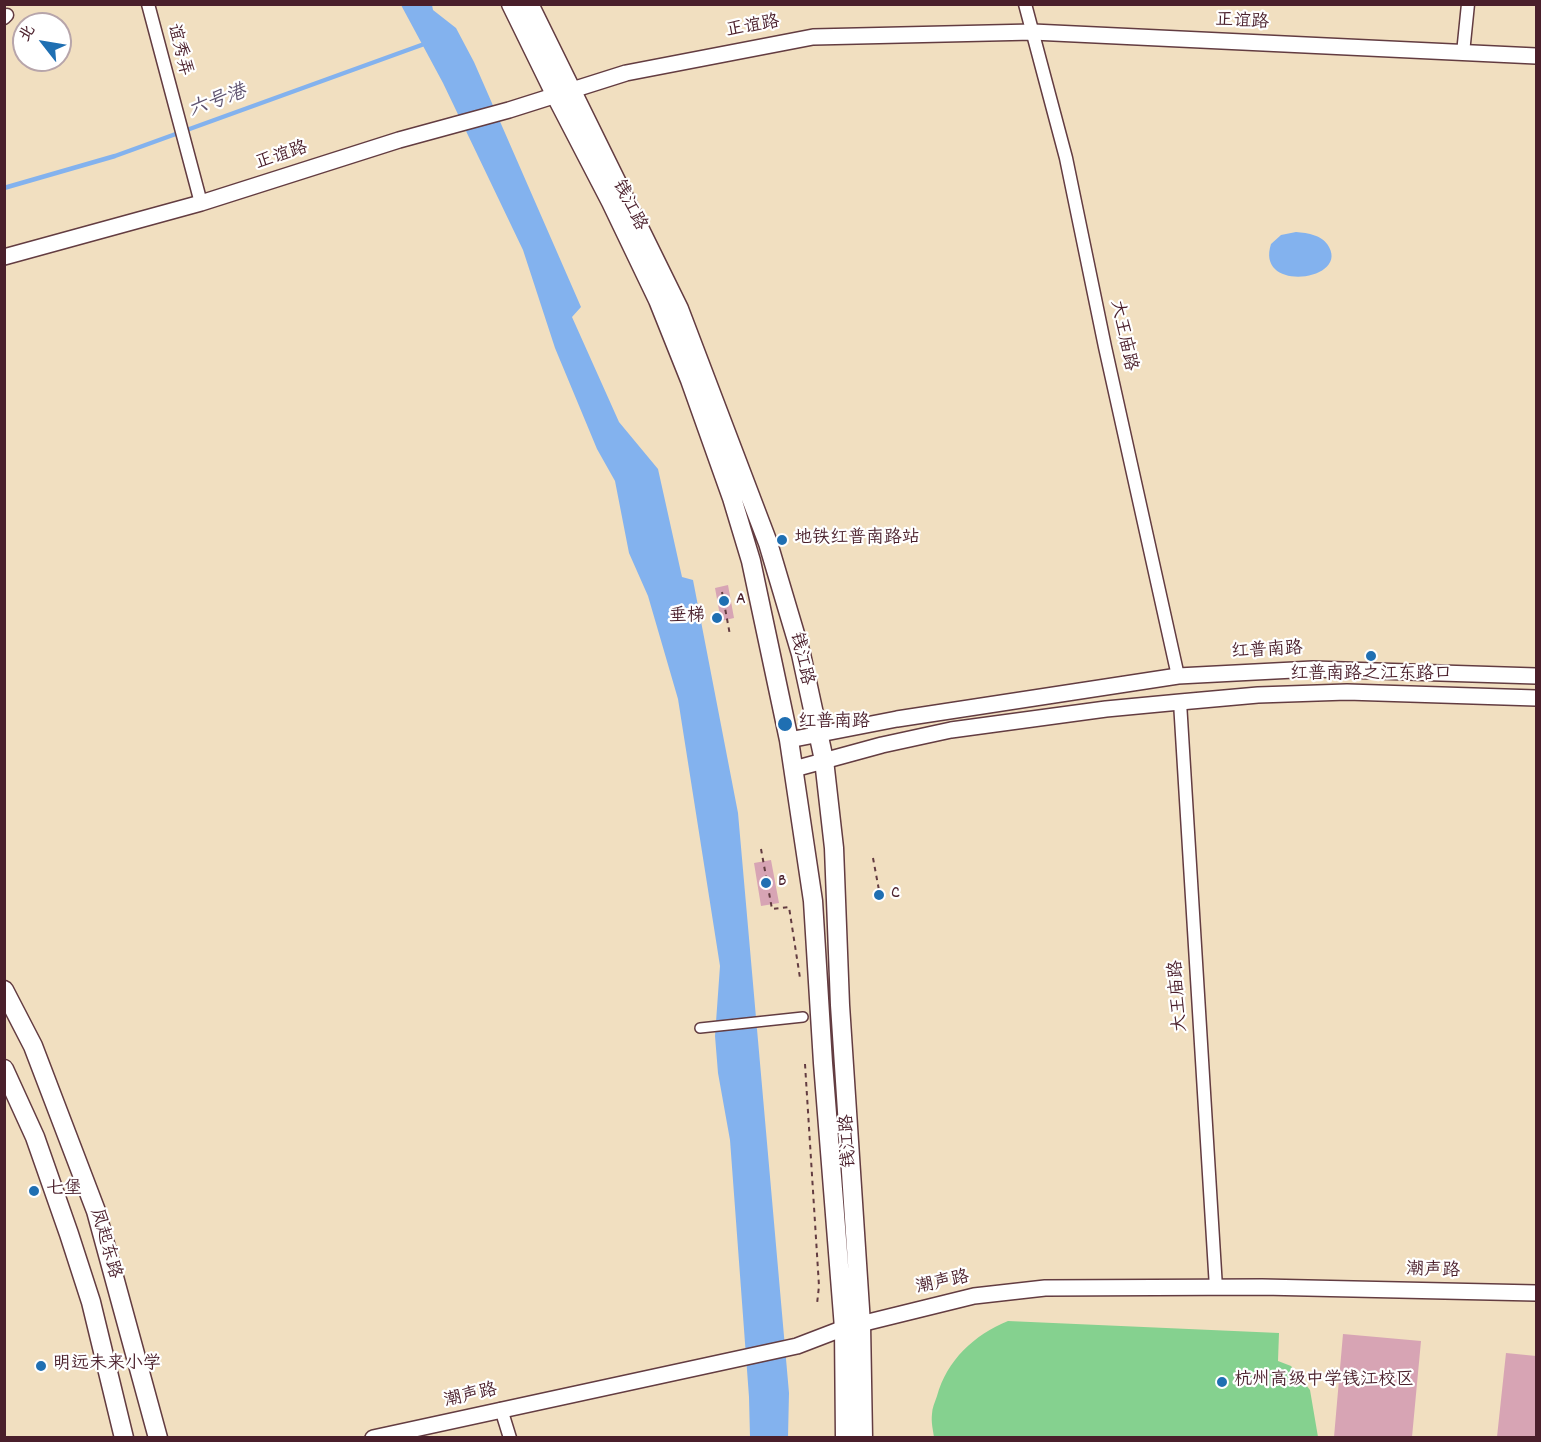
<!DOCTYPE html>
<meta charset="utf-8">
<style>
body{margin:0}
#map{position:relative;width:1541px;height:1442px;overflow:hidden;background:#f1dfc0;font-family:Dekko,"LXGW WenKai TC",sans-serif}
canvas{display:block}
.frame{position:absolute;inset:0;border:6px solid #4a1f2b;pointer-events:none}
.north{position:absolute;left:12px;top:12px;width:60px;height:60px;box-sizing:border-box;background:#fff;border:2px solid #b7a5aa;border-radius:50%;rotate:301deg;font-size:16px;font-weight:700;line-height:24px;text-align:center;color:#4a1f2b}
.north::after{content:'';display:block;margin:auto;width:21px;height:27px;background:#1f6fb2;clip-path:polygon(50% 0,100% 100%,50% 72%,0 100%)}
</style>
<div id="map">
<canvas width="1541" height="1442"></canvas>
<div class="frame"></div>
<div class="north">北</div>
</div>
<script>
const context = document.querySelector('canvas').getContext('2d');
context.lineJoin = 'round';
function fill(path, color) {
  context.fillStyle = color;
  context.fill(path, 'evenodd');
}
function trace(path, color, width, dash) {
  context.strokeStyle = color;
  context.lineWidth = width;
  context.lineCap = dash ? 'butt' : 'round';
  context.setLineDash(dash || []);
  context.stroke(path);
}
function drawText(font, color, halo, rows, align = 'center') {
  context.font = font + ' Dekko,"LXGW WenKai TC",sans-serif';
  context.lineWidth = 4.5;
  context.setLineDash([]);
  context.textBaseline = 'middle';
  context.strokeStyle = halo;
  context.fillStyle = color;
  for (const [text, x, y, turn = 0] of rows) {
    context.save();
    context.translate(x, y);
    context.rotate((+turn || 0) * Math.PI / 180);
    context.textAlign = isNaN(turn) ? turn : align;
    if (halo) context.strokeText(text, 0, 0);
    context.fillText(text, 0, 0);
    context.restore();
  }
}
fill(new Path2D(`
 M1008,1321L1279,1333L1278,1361L1291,1366L1310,1390L1318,1437H934C933,1430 931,1422 932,1414C932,1408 935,1402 937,1396C947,1360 974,1335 1008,1321Z`), '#85d18f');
fill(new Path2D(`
 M401,5H432L433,10L456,28L474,62L581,307L572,317L619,422L658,469L682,577L693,580L738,813L789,1393L788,1437H750L749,1397L730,1140L718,1073L715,1036L720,966L678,699L648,596L629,553L615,481L597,449L555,348L523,250L443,83Z
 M1296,232C1308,233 1323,235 1329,247C1348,281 1255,293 1271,244L1281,235Z`), '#83b2ee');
trace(new Path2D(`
 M4,188L115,156L427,43`), '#83b2ee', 4.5);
fill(new Path2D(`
 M728,585L734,618L721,621L715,588Z
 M771,860L779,903L761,906L754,863Z
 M1343,1334L1421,1341L1412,1437H1334Z
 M1506,1353L1536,1356V1437H1497Z`), '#d7a4b4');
const pedestrian = new Path2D(`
 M700,1028L803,1017`);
const minor = new Path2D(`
 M148,4L201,203
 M1025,4L1066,158L1105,347L1178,676
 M4,18L7,15
 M1463,53L1468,4
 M1180,702L1216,1288
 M501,1409L510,1438`);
const tertiary = new Path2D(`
 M4,257L201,203L399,140L509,110L626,73L813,37L1033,32L1536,56
 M789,740L897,719L1178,676L1313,669L1536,676
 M794,769L882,745L951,730L1106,709L1180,702L1258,695L1347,692L1536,698
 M373,1438L797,1346L844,1328L974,1296L1045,1288L1262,1287L1536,1293`);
const secondary = new Path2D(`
 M511,4L556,96L611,202L658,300L690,380L732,498L751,561L789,740L813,901L823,1063L844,1328L845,1438
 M529,4L679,309L768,543L801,654L824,760L834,848L840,1005L861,1324L863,1438
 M4,990L33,1046L96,1211L158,1438
 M4,1069L35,1137L69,1234L91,1302L124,1438`);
trace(pedestrian, '#633c41', 12);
trace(minor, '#633c41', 15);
trace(tertiary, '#633c41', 18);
trace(secondary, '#633c41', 21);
trace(new Path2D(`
 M722,592L730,635
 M761,849L772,909L789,907L800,978
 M873,858L881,901
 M805,1064L819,1286L817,1304`), '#633c41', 2, [4.5, 4.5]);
trace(pedestrian, '#fff', 9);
trace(minor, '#fff', 12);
trace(tertiary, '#fff', 15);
trace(secondary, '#fff', 18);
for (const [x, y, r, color] of [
 [782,540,6,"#1f6fb2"],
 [724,601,6,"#1f6fb2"],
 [717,618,6,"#1f6fb2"],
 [1371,656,6,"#1f6fb2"],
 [785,724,8,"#1f6fb2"],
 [766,883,6,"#1f6fb2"],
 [879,895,6,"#1f6fb2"],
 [34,1191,6,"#1f6fb2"],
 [41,1366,6,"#1f6fb2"],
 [1222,1382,6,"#1f6fb2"]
]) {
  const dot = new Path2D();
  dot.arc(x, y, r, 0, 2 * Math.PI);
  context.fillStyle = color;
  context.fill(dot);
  trace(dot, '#fff', 2);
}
drawText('18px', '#4a1f2b', '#fff', [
 ["正谊路",1242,23,3],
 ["正谊路",753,28,-10],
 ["谊秀弄",178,50,76],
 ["正谊路",282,157,-18],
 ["钱江路",628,206,63],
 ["大王庙路",1122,336,78],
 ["红普南路",1267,652,-3],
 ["钱江路",800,659,77],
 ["大王庙路",1180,996,-94],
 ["钱江路",850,1141,-93],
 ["凤起东路",104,1244,74],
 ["潮声路",1433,1272,2],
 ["潮声路",943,1284,-12],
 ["潮声路",471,1397,-13]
]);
drawText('18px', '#4a1f2b', '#fff', [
 ["地铁红普南路站",794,540],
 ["A",736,601],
 ["垂梯",705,618,"right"],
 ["红普南路之江东路口",1371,676,"center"],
 ["红普南路",798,724],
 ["B",778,883],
 ["C",891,895],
 ["七堡",46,1191],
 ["明远未来小学",53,1366],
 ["杭州高级中学钱江校区",1234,1382]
], 'left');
drawText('italic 20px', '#5e526f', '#fff', [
 ["六号港",218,103,-20]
]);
</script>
